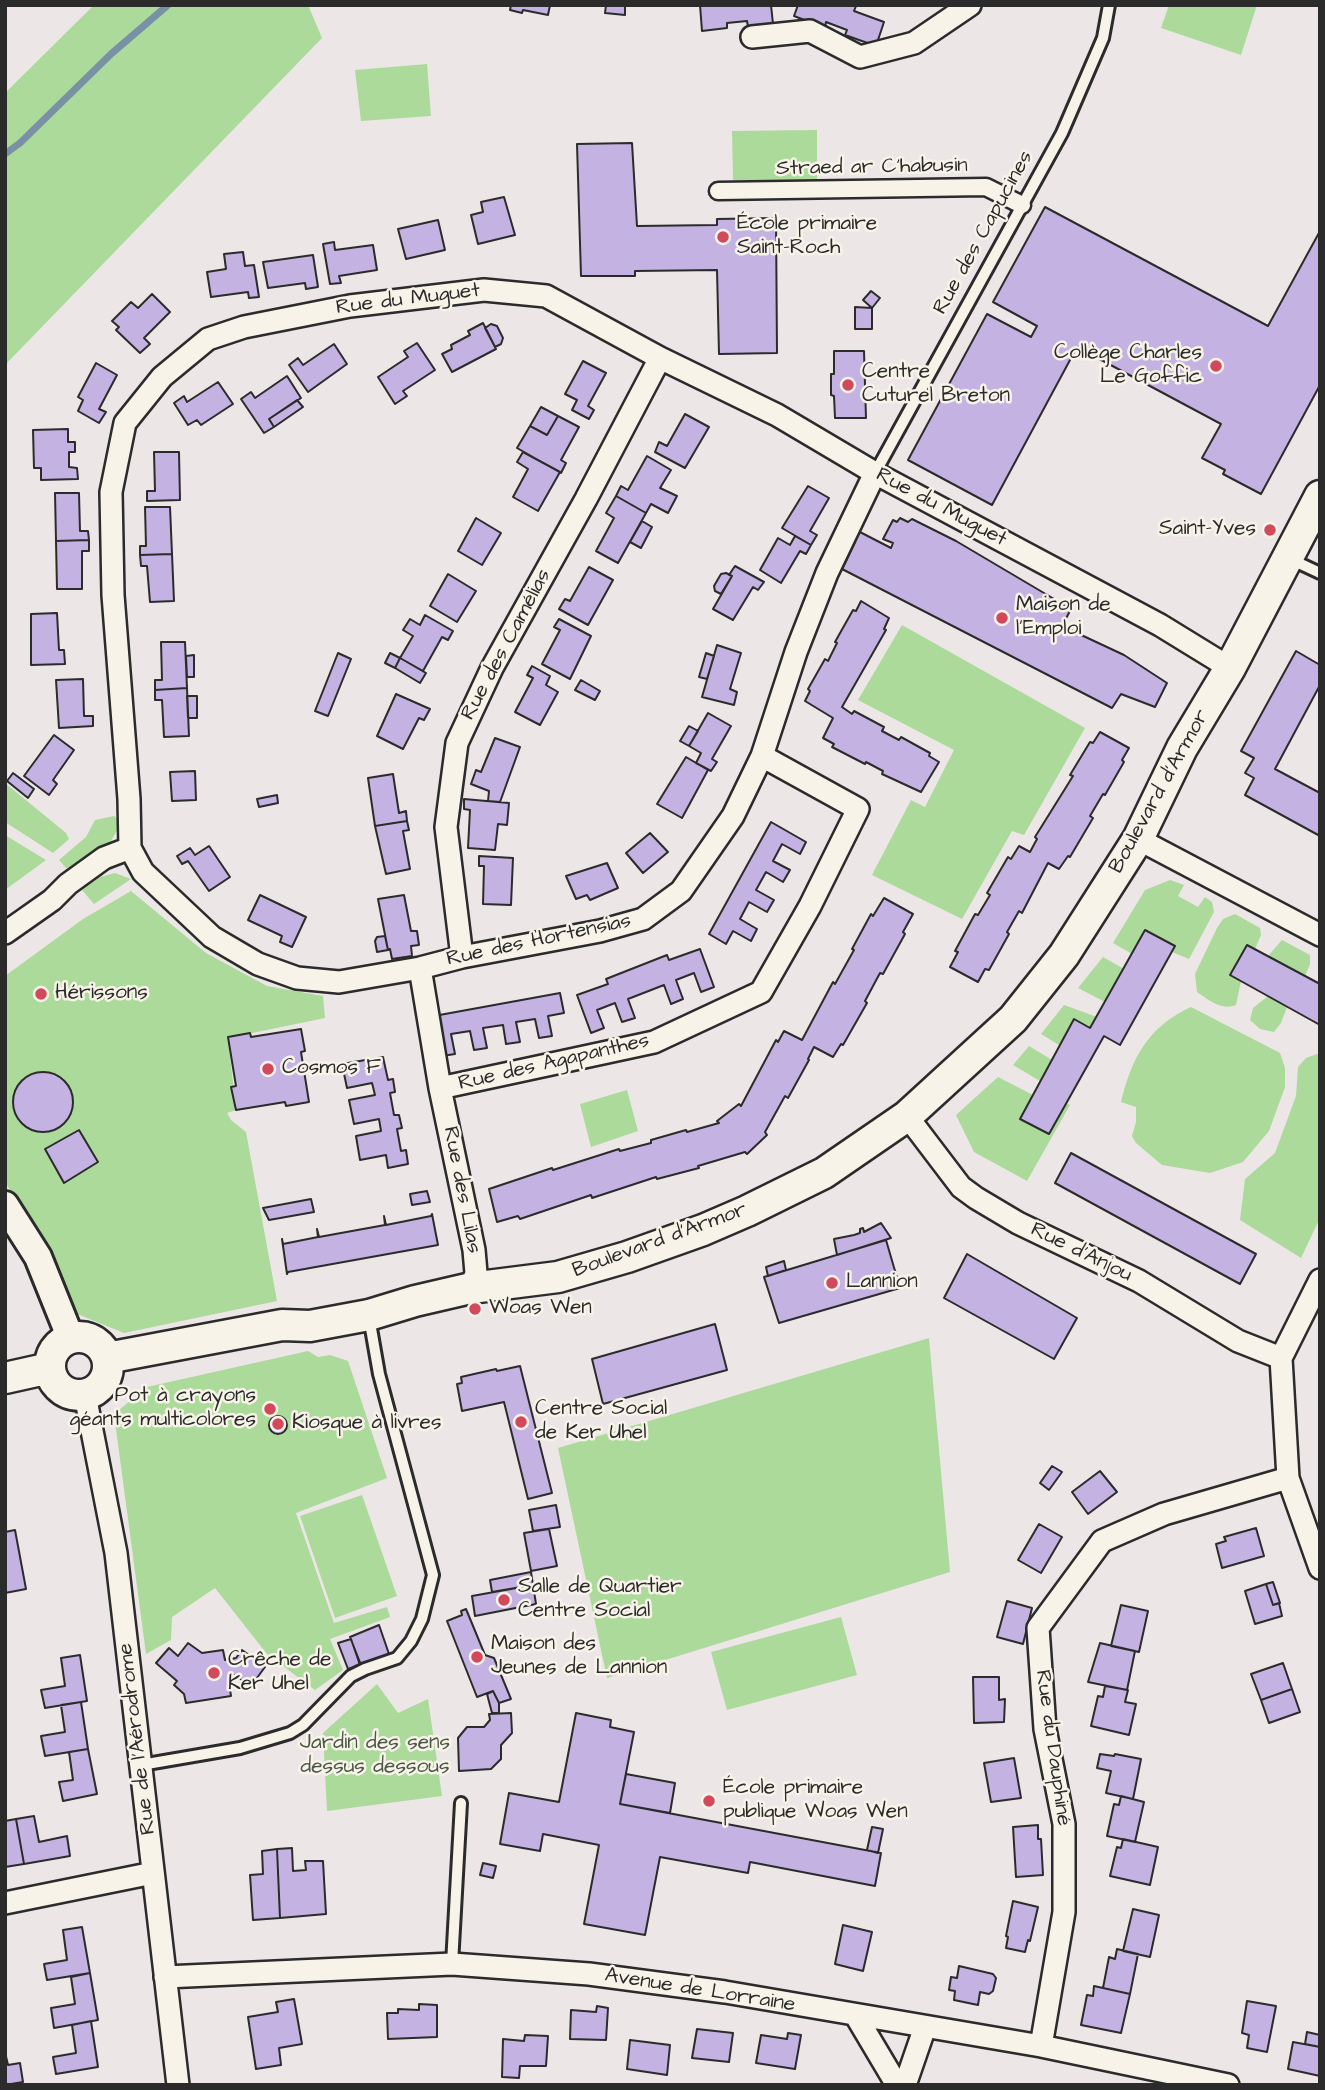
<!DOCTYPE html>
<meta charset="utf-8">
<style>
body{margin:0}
#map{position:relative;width:1325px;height:2090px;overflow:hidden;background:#ede6e7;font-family:"Architects Daughter",sans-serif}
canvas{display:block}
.frame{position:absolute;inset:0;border:7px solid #2b2b2b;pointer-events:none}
</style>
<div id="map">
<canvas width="1325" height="2090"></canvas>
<div class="frame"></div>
</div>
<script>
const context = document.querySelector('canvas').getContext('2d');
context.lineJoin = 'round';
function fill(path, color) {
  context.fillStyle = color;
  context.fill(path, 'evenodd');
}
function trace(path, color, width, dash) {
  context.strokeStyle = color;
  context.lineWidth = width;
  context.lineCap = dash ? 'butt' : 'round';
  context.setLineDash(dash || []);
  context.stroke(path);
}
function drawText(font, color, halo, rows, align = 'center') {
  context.font = font + ' "Architects Daughter",sans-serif';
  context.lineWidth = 5;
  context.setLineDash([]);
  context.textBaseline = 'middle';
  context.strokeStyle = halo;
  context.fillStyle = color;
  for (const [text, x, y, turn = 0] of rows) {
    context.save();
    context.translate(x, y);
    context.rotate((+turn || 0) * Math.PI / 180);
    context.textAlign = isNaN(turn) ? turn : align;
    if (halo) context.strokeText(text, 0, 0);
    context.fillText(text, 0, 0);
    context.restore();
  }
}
fill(new Path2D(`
 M94,5H308L322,38L5,365V93Z
 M1169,5H1257L1241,55L1161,28Z
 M427,64L431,116L361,121L355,70Z
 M817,130V180H733L732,131Z
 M902,625L1085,728L1024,835L1012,831L962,919L872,875L911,800L925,807L954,750L858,700Z
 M5,783L66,833L69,839L53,853L5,822Z
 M114,816L118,819L120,825L111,841L72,867L66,868L59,860L86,837L95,820Z
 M5,835L46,860L5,890Z
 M115,873L131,879L94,904L82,890L100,877Z
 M1170,880L1184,885L1178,896L1198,907L1205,897L1212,902L1214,912L1189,959L1172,952L1175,946L1145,930L1132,954L1113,943L1145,890Z
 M131,891L206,953L267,986L323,996L325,1018L228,1038L236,1110L227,1113L231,1120L246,1132L277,1301L124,1333L75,1313L5,1181V976L83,919Z
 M1235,914L1260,928L1261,935L1255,949L1247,945L1231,975L1241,981L1236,1005C1221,1011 1209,1000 1197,992L1195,974L1217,928L1223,919Z
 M1282,940L1310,955V964L1305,976L1268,956Z
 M1103,957L1124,969L1105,1002L1078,988Z
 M1268,996L1287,1007L1281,1023L1274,1032L1260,1029L1250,1020L1253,1008Z
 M1064,1005L1097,1017L1090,1028L1074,1019L1059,1045L1041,1034Z
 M1191,1007L1280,1053L1285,1068V1087L1269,1131L1243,1162L1210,1173L1162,1165L1136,1143L1132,1136L1136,1122V1107L1121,1102C1132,1057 1148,1027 1191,1007Z
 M1029,1046L1052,1060L1040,1081L1013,1065Z
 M1320,1053V1218L1301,1258L1240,1220L1245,1179L1275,1153L1296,1096L1298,1067L1306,1058Z
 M998,1077L1033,1095L1049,1134L1066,1103L1070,1105L1027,1181L974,1152L956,1115Z
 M627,1090L638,1131L591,1147L580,1104Z
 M929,1338L950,1572L607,1678L558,1448Z
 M308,1351L318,1357L330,1355L348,1361L387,1478L296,1513L334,1623L387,1607L390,1617L330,1639L343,1670L315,1690L267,1654L215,1588L172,1617L171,1640L146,1654L114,1414L147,1387Z
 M362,1495L397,1596L335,1618L300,1516Z
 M841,1617L857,1675L727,1710L711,1652Z
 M377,1684L398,1713L428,1699L442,1796L327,1811L323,1733Z`), '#abda9a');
trace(new Path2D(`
 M5,154L20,143L111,54L168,5`), '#7991a5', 7);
const building = new Path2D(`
 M511,5H550L548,15L523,10L522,13L510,10Z
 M606,5H625V15L605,13Z
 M700,5H771L773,24L748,27L747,21L727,23V28L702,31Z
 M798,5L856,6L854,11L884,22L876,46L845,35L847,30L826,22L825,28L794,16Z
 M632,143L637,226L717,225V219L776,218L777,353L719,354L717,270L635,271V276H581L577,144Z
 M504,197L515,235L478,244L471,215L483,212L481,202Z
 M1045,207L1268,326L1320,231V385L1261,494L1223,474L1225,470L1202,458L1221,424L1077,347L992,505L908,460L987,314L1031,337L1037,326L993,302Z
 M438,220L445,250L406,259L398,229Z
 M334,242L335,250L373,245L377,270L339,276L341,283L330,284L323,244Z
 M243,252L245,266L254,265L259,297L249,298L248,292L211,297L207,272L226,269L224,254Z
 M313,255L318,287L306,289L305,283L268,288L263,262Z
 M871,291L880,298L872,308L863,300Z
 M152,294L170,312L144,338L150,344L140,353L116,330L119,327L112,321L131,302L138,308Z
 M855,307L872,308V329H855Z
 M483,323L496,349L452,372L442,354L452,349L451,345L470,335L468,331Z
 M491,324L497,326L503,338L501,344L495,347L485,328Z
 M417,343L435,370L403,391L407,396L395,404L378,377L408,357L404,351Z
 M334,344L347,364L308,392L289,365L298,358L303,365Z
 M834,351H864L866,418H835L834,396L831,395V374H834Z
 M583,361L606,373L588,406L594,410L589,419L572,410L577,400L565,394Z
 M96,363L117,375L99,409L106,412L99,423L78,411L83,400L78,397Z
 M287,376L301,398L269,419L274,427L264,433L241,399L251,392L255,398Z
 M218,382L233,404L201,425L197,420L188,425L174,403L184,396L187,402Z
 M297,400L303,407L274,427L269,419Z
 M541,407L558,416L547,435L530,426Z
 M685,414L709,427L685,468L655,452L659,442L667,446Z
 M558,416L579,427L561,460L566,463L561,473L517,448L530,426L547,435Z
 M68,429V442H75V452H69V467L77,468L78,479L41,480V468H34L33,430Z
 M154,452H179L180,500L147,501V491H155Z
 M523,452L560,472L538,511L513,497L528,469L517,462Z
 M647,456L671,470L660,488L677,496L668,513L651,504L646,513L616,496L621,486L628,490Z
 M808,486L829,498L810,531L817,535L811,545L782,528Z
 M55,493H79L80,531H88L89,540L56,541Z
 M616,496L646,513L618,563L596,551L614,518L606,513Z
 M145,507H170L172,554L140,555V546H146Z
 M476,518L501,533L482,565L458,551Z
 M900,518L908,522L912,519L956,541L1071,609L1062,626L1124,655L1167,683L1155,707L1121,694L1112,708L842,569L855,542L851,541L856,530L891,548L893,543L883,539L893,520L897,522Z
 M642,521L652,527L641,548L630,542Z
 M795,536L811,545L806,554L800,551L781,583L760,570L778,538L790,545Z
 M89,540V551H82V589H57L56,541Z
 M172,554L174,601L150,602L147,566H141L140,555Z
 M735,566L764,582L758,590L753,587L733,620L713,609L732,576L729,575Z
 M589,567L613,580L588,625L559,609L565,599L570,601Z
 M726,573L732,576L721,594L715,591L714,586L721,574Z
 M448,574L476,591L457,622L430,606Z
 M861,601L889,618L884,629L886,630L842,707L852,714L854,711L884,727L882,731L899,740L901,737L930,753L929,756L939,762L921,792L882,774L883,771L866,762L865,764L832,747L834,744L823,738L833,718L805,701L810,691L808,689L825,659L828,661L837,643L835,642L853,610L856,611Z
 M57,613L59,650H64L65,664L31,665V614Z
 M425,615L453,631L448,640L442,637L423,671L400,658L413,636L403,630L410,619L420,625Z
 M559,619L591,636L570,679L542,664L560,630L554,627Z
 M161,642H185L187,688L155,690V680H162Z
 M717,645L741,653L730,689L737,692L734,705L702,697Z
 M1296,651L1320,665V685L1275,769L1320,793V836L1245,795L1254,778L1245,773L1254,758L1241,751Z
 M338,653L351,659L328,716L315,711Z
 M390,653L400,658L395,668L385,663Z
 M706,653L714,656L707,679L699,677Z
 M194,655V677H187L186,656Z
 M400,658L426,673L420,683L395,668Z
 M532,666L550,676L546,685L558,692L540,725L515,712L533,678L527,675Z
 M83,679L84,716H93V726L59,728L56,680Z
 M581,680L600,691L595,700L575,690Z
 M187,688L189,736L164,737L162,700H155V690Z
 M396,694L430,709L424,720L419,718L403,749L377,736Z
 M187,696H197V718H188Z
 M708,713L731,726L712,759L717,762L711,771L696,763L701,753L689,746Z
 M689,726L698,731L689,746L680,741Z
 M1100,732L1129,748L1122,760L1124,762L1105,795L1103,794L1090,816L1093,818L1070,857L1068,856L1059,869L1048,863L1022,913L1019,911L1007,932L1009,934L989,970L985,969L978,982L950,967L958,952L955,951L975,914L978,915L990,895L987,893L1008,857L1011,859L1019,846L1030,852L1037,839L1035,837L1073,776L1070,775L1090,742L1093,743Z
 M54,735L74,750L53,780L57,784L49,795L24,776Z
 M495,738L520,747L500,802L488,801L489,791L471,784L476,770L481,772Z
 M686,757L708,770L682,818L657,804Z
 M195,771L196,800L172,801L170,772Z
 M13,773L34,789L28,798L7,781Z
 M393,774L399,813L406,811L407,821L375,826L368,778Z
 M277,795L278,803L259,807L257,799Z
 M464,799L509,803L507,825L498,824L495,850L468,848L470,810L464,809Z
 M407,821L409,830L403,831L410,869L386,874L375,826Z
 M771,822L806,842L800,854L782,844L773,861L790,870L783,882L766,872L756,890L774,900L767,912L749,902L740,919L757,929L751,941L733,931L726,944L709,934Z
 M650,833L668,852L643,873L626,853Z
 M209,846L230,877L209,891L188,861L182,864L177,856L190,848L195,855Z
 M479,856L513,858L511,905L483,904L484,866H479Z
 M607,863L618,888L590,900L587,895L576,899L566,876Z
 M260,895L306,917L292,947L280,942L282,936L248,920Z
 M404,895L411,931H417L419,945L411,946L412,956L392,959L390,949L388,950L378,899Z
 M884,898L913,914L903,932L905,934L883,974L880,973L865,1001L867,1003L843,1045L841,1044L833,1057L814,1047L808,1059L809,1060L788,1098L785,1096L765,1132L767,1135L747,1154L745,1152L698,1166L699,1168L657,1179L656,1177L592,1198L591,1195L520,1219L518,1216L497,1222L489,1189L552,1168L553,1170L619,1149L620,1151L651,1143V1140L686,1130L687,1132L719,1123L717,1121L739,1104L741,1106L776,1040L778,1042L784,1031L802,1040L833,982L835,984L854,950L852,949L871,914L873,916Z
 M1145,930L1175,946L1120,1045L1104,1036L1049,1134L1020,1119L1074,1019L1090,1028Z
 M385,936L388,950L377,952L375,941L377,937Z
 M1247,945L1320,984V1025L1230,975Z
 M700,949L714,987L701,992L694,973L676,980L683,999L671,1004L664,985L628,999L635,1018L622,1022L615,1003L597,1010L604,1028L591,1033L577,995L608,984L606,979L667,955L669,960Z
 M560,993L564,1013L548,1016L552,1036L539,1038L535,1019L516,1022L520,1042L506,1044L503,1025L483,1028L487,1048L474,1050L470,1031L451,1034L455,1054L442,1056L434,1016Z
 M301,1029L305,1051L301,1052L309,1102L286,1106L285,1102L236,1110L231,1087L236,1086L228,1037L250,1033L251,1037Z
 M383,1057L388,1080L393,1079L395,1092L390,1093L394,1115H399L402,1128L397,1129L401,1151L406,1150L408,1164L388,1168L386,1155L360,1160L356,1136L381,1131L379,1119L354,1124L349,1100L375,1095L372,1083L347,1088L342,1064Z
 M13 1102a30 30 0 1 1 60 0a30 30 0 1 1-60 0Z
 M79,1130L98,1162L64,1183L45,1149Z
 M1071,1153L1256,1254L1240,1284L1055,1183Z
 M427,1191L430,1202L412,1205L410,1194Z
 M311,1199L314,1212L269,1220L263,1208Z
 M432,1214L438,1245L288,1272L287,1274L282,1239L283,1244L318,1237L317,1229L319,1237L385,1225L384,1216L386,1225L431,1216Z
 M881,1223L891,1238L837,1255L834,1239L854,1235L860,1233V1229L863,1228L864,1232Z
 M886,1240L900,1288L779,1323L764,1277Z
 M967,1254L1077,1318L1054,1359L944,1298Z
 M784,1261L786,1270L768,1276L766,1267Z
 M715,1324L727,1370L603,1404L592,1359Z
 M520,1366L552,1493L528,1499L504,1402L462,1411L457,1384L462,1383L461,1377L496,1369L497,1371Z
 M269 1425a9 9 0 1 1 18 0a9 9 0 1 1-18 0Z
 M1052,1466L1062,1472L1049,1490L1040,1483Z
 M1100,1471L1117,1492L1088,1514L1072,1492Z
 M556,1505L560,1527L533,1531L529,1510Z
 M1039,1524L1062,1537L1041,1573L1018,1560Z
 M1256,1528L1264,1556L1222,1568L1216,1544L1226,1541L1224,1537Z
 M549,1529L557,1566L531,1571L524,1533Z
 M15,1530L26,1589L5,1593V1532Z
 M531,1572L533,1585L492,1592L490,1580Z
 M1273,1582L1280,1603L1273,1605L1266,1584Z
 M1266,1584L1273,1605L1279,1603L1282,1616L1255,1624L1245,1591Z
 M533,1585L536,1604L475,1616L472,1596Z
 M1007,1601L1032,1608L1023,1644L997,1637Z
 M1121,1605L1148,1611L1139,1652L1111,1646Z
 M466,1609L485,1655L494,1658L511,1699L499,1703L493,1691L477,1697L447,1621L462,1615L461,1611Z
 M379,1625L389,1654L361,1665L350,1637Z
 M351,1639L360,1665L348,1669L338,1643Z
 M188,1643L202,1653L223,1650L225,1660L236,1658L242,1650L265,1667L251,1686L234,1675L228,1677L231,1696L186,1703L184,1694L174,1685L177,1681L156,1663L169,1648L178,1656Z
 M1100,1643L1135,1651L1127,1690L1088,1682Z
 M80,1655L87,1701L45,1708L41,1690L65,1686L61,1658Z
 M1283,1663L1292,1689L1261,1700L1251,1674Z
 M973,1677H999V1700L1005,1699L1004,1722L974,1723Z
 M1105,1686L1128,1690L1125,1702L1136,1704L1129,1735L1091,1726L1098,1696L1103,1697Z
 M1292,1689L1300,1712L1269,1723L1261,1700Z
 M493,1691L499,1703V1713H492L487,1694Z
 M81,1702L88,1749L45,1756L41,1736L65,1732L61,1705Z
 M511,1713L512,1733L501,1745V1759L491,1769L459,1771L458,1738L467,1727H484L490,1720L489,1714Z
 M576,1713L611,1720L610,1727L634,1732L620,1804L881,1853L875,1886L750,1862L748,1873L660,1857L645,1935L584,1924L599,1845L543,1834L540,1851L500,1844L509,1793L559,1802Z
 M88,1749L97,1794L63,1801L59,1782L73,1780L69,1752Z
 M1100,1754L1114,1756L1115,1754L1141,1759L1133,1799L1106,1793L1111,1771L1097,1768Z
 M1014,1758L1021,1798L991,1802L984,1763Z
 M626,1774L675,1783L670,1813L620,1804Z
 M1121,1796L1144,1802L1135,1842L1107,1836L1114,1804L1119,1805Z
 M34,1816L39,1842L67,1836L70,1856L24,1864L16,1819Z
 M16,1819L24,1864L5,1867V1821Z
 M1038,1825V1839H1041L1043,1875L1016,1877L1013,1827Z
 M872,1827L883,1829L878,1853L867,1850Z
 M1123,1839L1158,1847L1150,1885L1110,1876L1117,1847L1121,1848Z
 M292,1848L293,1871L306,1870L305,1861H323L326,1914L280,1918L277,1849Z
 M277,1849L280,1918L253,1920L250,1875L263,1874L262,1851Z
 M483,1863L496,1866L493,1878L480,1875Z
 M1013,1901L1038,1907L1030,1941L1028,1940L1025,1952L1006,1948L1008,1937L1006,1936Z
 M1133,1909L1159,1915L1150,1957L1123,1951Z
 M843,1925L872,1932L863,1971L835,1964Z
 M82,1927L90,1973L47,1980L44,1964L67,1960L63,1930Z
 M1117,1949L1138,1954L1130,1994L1103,1988L1109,1957L1115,1959Z
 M959,1966L993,1974L996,1978L993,1991L989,1994L980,1992L978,2005L954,2000L955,1991L949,1990L951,1977L957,1978Z
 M90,1973L98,2020L54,2028L51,2008L75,2004L71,1977Z
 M1094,1986L1130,1994L1121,2033L1081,2025L1087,1995L1093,1996Z
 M294,1999L302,2044L279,2048L281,2065L256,2069L248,2017L278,2012L276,2002Z
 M1247,2001L1276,2006L1267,2052L1247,2048L1249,2035L1242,2033Z
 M419,2004L437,2005V2037L388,2039L387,2013H398V2009L419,2010Z
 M597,2006L608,2008L606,2040L570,2039L571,2010L596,2012Z
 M91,2021L98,2067L56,2074L53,2057L76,2053L72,2025Z
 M697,2029L733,2033L729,2062L692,2058Z
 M1307,2032L1320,2035V2047L1305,2044Z
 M788,2033L801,2035L795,2069L756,2063L761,2035L787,2039Z
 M525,2035L548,2036L546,2066H520L519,2078L502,2077L503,2039L524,2041Z
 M630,2040L670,2045L667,2075L627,2069Z
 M1293,2042L1320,2047V2076L1288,2069Z
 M5,2052L8,2065L20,2063L23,2082L5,2085Z`);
fill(building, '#c4b2e3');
trace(building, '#2b2b2b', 2);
const service = new Path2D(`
 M875,473L1062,133L1103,38L1109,5
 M1288,558L1320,573
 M141,1765L240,1748L290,1733L303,1725L351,1676L365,1669L397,1658L411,1641L422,1619L433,1575L379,1374L369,1317
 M452,1964L461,1803`);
const pedestrian = new Path2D(`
 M718,191L986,187L1022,205`);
const minor = new Path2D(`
 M752,37L810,31L860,57L914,43L970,5
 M1138,839L1320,935
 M130,848L129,799L113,595L111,492L125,423L162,377L208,339L244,327L350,306L484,290L546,296L660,358L777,415L875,473L1160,625L1230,668
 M5,933L52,900L68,884L104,858L130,848L143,872L212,937L258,964L297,978L339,982L420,968L462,957L600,931L643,919L681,891L733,816L762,756L796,652L827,573L875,473
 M462,957L446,827L457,743L492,668L586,499L660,358
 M420,968L440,1088L474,1250L476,1273L471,1288
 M440,1088L654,1042L761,992L810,906L858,809L762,756
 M907,1116L961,1187L976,1198L1018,1223L1139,1281L1238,1341L1281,1358
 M1320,1280L1281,1358L1288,1478L1320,1568
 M85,1395L116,1553L178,2085
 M5,1903L153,1873
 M165,1977L452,1964L589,1974L725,1992L1041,2046L1228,2085
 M856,2016L897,2085
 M1041,2046L1064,1912V1824L1045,1729L1038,1628L1102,1541L1164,1514L1288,1478
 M905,2085L925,2027`);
const tertiary = new Path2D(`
 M5,1205L38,1257L71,1339`);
const secondary = new Path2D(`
 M50 1366a29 29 0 1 1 58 0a29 29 0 1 1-58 0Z
 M107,1358L282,1325L310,1326L369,1315L415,1301L471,1288L558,1277L627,1257L703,1230L747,1211L824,1173L907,1116L1013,1019L1064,955L1138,839L1182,748L1230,668L1320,496
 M5,1378L50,1368`);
trace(service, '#2b2b2b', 16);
trace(pedestrian, '#2b2b2b', 21);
trace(minor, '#2b2b2b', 26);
trace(tertiary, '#2b2b2b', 32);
trace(secondary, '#2b2b2b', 35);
trace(service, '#f7f3e8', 10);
trace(pedestrian, '#f7f3e8', 16);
trace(minor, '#f7f3e8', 21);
trace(tertiary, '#f7f3e8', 26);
trace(secondary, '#f7f3e8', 30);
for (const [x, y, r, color] of [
 [723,237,7,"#d1495b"],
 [1216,366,7,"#d1495b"],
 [848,385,7,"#d1495b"],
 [1270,530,7,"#d1495b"],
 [1002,618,7,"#d1495b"],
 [41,994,7,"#d1495b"],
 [268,1069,7,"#d1495b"],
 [832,1283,7,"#d1495b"],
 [475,1309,7,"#d1495b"],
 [270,1409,7,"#d1495b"],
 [521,1422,7,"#d1495b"],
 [278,1424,7,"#d1495b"],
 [504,1600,7,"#d1495b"],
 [477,1657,7,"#d1495b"],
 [214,1673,7,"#d1495b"],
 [709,1801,7,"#d1495b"]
]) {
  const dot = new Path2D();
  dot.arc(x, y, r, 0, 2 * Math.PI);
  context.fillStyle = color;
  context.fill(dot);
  trace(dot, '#f7f3e8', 2.5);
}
drawText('21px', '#2b2b2b', '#f7f3e8', [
 ["Straed ar C'habusin",872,168,-1],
 ["Rue des Capucines",984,233,-61],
 ["Rue du Muguet",408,300,-7],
 ["Rue du Muguet",941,508,28],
 ["Rue des Camélias",507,645,-62],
 ["Boulevard d'Armor",1160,792,-61],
 ["Rue des Hortensias",539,941,-12],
 ["Rue des Agapanthes",554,1063,-13],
 ["Rue des Lilas",461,1190,79],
 ["Boulevard d'Armor",660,1241,-20],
 ["Rue d'Anjou",1081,1253,26],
 ["Rue de l'Aérodrome",138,1739,-97],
 ["Rue du Dauphiné",1052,1748,82],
 ["Avenue de Lorraine",700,1991,9]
]);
drawText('21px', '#2b2b2b', '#f7f3e8', [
 ["École primaire",737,225],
 ["Saint-Roch",737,249],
 ["Collège Charles",1202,354,"right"],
 ["Le Goffic",1202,378,"right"],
 ["Centre",862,373],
 ["Cuturel Breton",862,397],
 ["Saint-Yves",1256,530,"right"],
 ["Maison de",1016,606],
 ["l'Emploi",1016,630],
 ["Hérissons",55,994],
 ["Cosmos F",282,1069],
 ["Lannion",846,1283],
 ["Woas Wen",489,1309],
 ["Pot à crayons",256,1397,"right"],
 ["géants multicolores",256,1421,"right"],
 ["Centre Social",535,1410],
 ["de Ker Uhel",535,1434],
 ["Kiosque à livres",292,1424],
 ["Salle de Quartier",518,1588],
 ["Centre Social",518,1612],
 ["Maison des",491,1645],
 ["Jeunes de Lannion",491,1669],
 ["Crêche de",228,1661],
 ["Ker Uhel",228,1685],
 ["École primaire",723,1789],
 ["publique Woas Wen",723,1813]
], 'left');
drawText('21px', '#4b5747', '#f7f3e8', [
 ["Jardin des sens",375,1744],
 ["dessus dessous",375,1768]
]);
</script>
